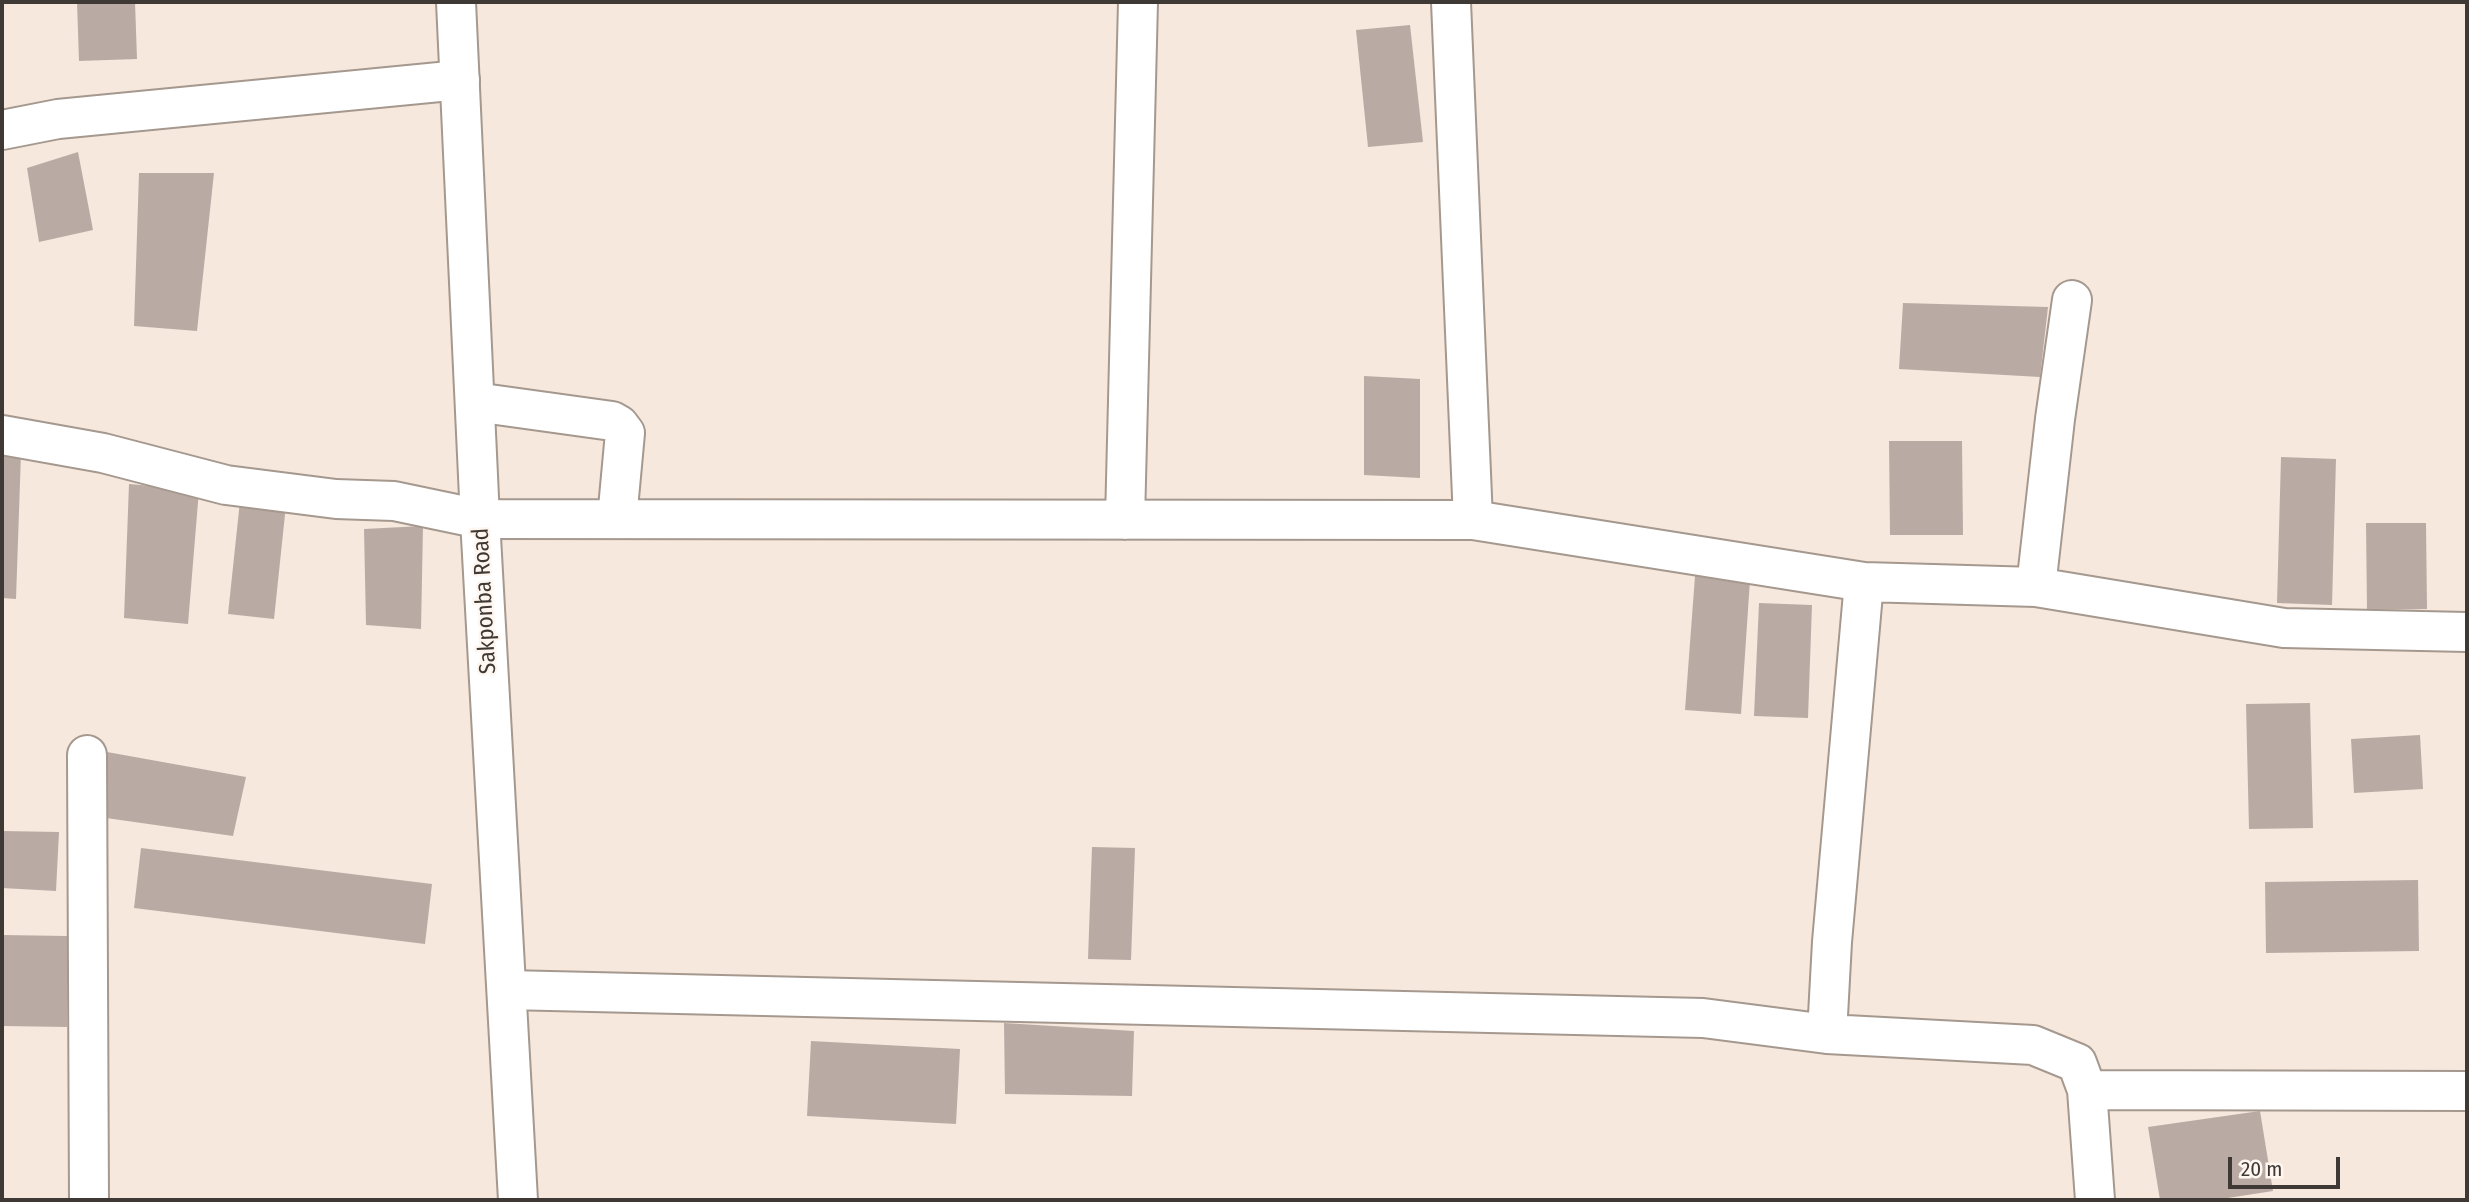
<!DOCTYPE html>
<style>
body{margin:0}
#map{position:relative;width:2469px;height:1202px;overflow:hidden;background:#f6e8dd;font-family:"Fira Sans Condensed",sans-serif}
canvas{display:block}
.frame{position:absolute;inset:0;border:4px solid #3f3935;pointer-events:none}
.scale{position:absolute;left:2228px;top:1157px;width:112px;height:32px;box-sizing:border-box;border:4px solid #3f3935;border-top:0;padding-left:9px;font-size:21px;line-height:24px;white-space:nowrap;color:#3f3935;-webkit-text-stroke:5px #fff6f0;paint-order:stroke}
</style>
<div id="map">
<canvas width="2469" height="1202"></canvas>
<div class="frame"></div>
<div class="scale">20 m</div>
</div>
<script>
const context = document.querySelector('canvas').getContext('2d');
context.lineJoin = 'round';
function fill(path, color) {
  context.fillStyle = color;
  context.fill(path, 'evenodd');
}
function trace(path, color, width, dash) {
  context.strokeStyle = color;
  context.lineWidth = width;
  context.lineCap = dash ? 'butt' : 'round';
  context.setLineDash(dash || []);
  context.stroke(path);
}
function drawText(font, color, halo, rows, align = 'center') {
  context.font = font + ' "Fira Sans Condensed",sans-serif';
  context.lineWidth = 5;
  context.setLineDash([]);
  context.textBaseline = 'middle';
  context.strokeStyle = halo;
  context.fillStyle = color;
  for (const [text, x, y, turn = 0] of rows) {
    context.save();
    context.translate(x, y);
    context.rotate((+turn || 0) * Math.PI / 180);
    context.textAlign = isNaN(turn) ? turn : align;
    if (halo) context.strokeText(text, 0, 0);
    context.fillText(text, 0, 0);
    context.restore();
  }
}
fill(new Path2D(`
 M77,2H135L137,59L79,61Z
 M1410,25L1423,142L1368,147L1356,30Z
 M78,152L93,230L39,242L27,168Z
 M139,173H214L197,331L134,326Z
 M1903,303L2048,307L2040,377L1899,369Z
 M1364,376L1420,379V478L1364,475Z
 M1889,441H1962L1963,535H1890Z
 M2,453H21L16,599L2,598Z
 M2281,457L2336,459L2332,605L2277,603Z
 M129,484L199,490L188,624L124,618Z
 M240,501L286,505L274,619L228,614Z
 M2366,523H2426L2427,609L2367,610Z
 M423,526L421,629L366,625L364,529Z
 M1695,576L1750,580L1741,714L1685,710Z
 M1759,603L1812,605L1808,718L1754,716Z
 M2310,703L2313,828L2249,829L2246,704Z
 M2420,735L2423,789L2354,793L2351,739Z
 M107,752L246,777L233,836L99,817Z
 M2,831L59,832L56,891L2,888Z
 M1092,847L1135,848L1131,960L1088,959Z
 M141,848L432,884L425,944L134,908Z
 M2418,880L2419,951L2266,953L2265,882Z
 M3,935L67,936V1027L3,1026Z
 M1004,1023L1134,1031L1132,1096L1005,1094Z
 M811,1041L960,1049L956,1124L807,1116Z
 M2260,1111L2273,1191L2215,1200H2160L2148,1127Z`), '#baaaa4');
const minor = new Path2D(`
 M1451,2L1473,520
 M2,130L58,119L460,80
 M475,402L612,421L619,425L625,433L617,519
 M2,435L103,453L226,485L336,499L394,501L480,519L1473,520L1864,582L2036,587L2284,628L2467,632
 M1125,520L1138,2
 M2036,587L2055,419L2072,300
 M87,755L89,1200
 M507,990L1703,1018L1827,1034L2033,1045L2077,1063L2087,1090L2095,1200
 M1827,1034L1832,942L1864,582
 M2087,1090L2467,1091`);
const major = new Path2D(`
 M456,2L480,519L518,1200`);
trace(minor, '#a5988e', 42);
trace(major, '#a5988e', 42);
trace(minor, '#fff', 38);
trace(major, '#fff', 38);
drawText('23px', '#3f3935', '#fff6f0', [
 ["Sakponba Road",485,601,-93]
]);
</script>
